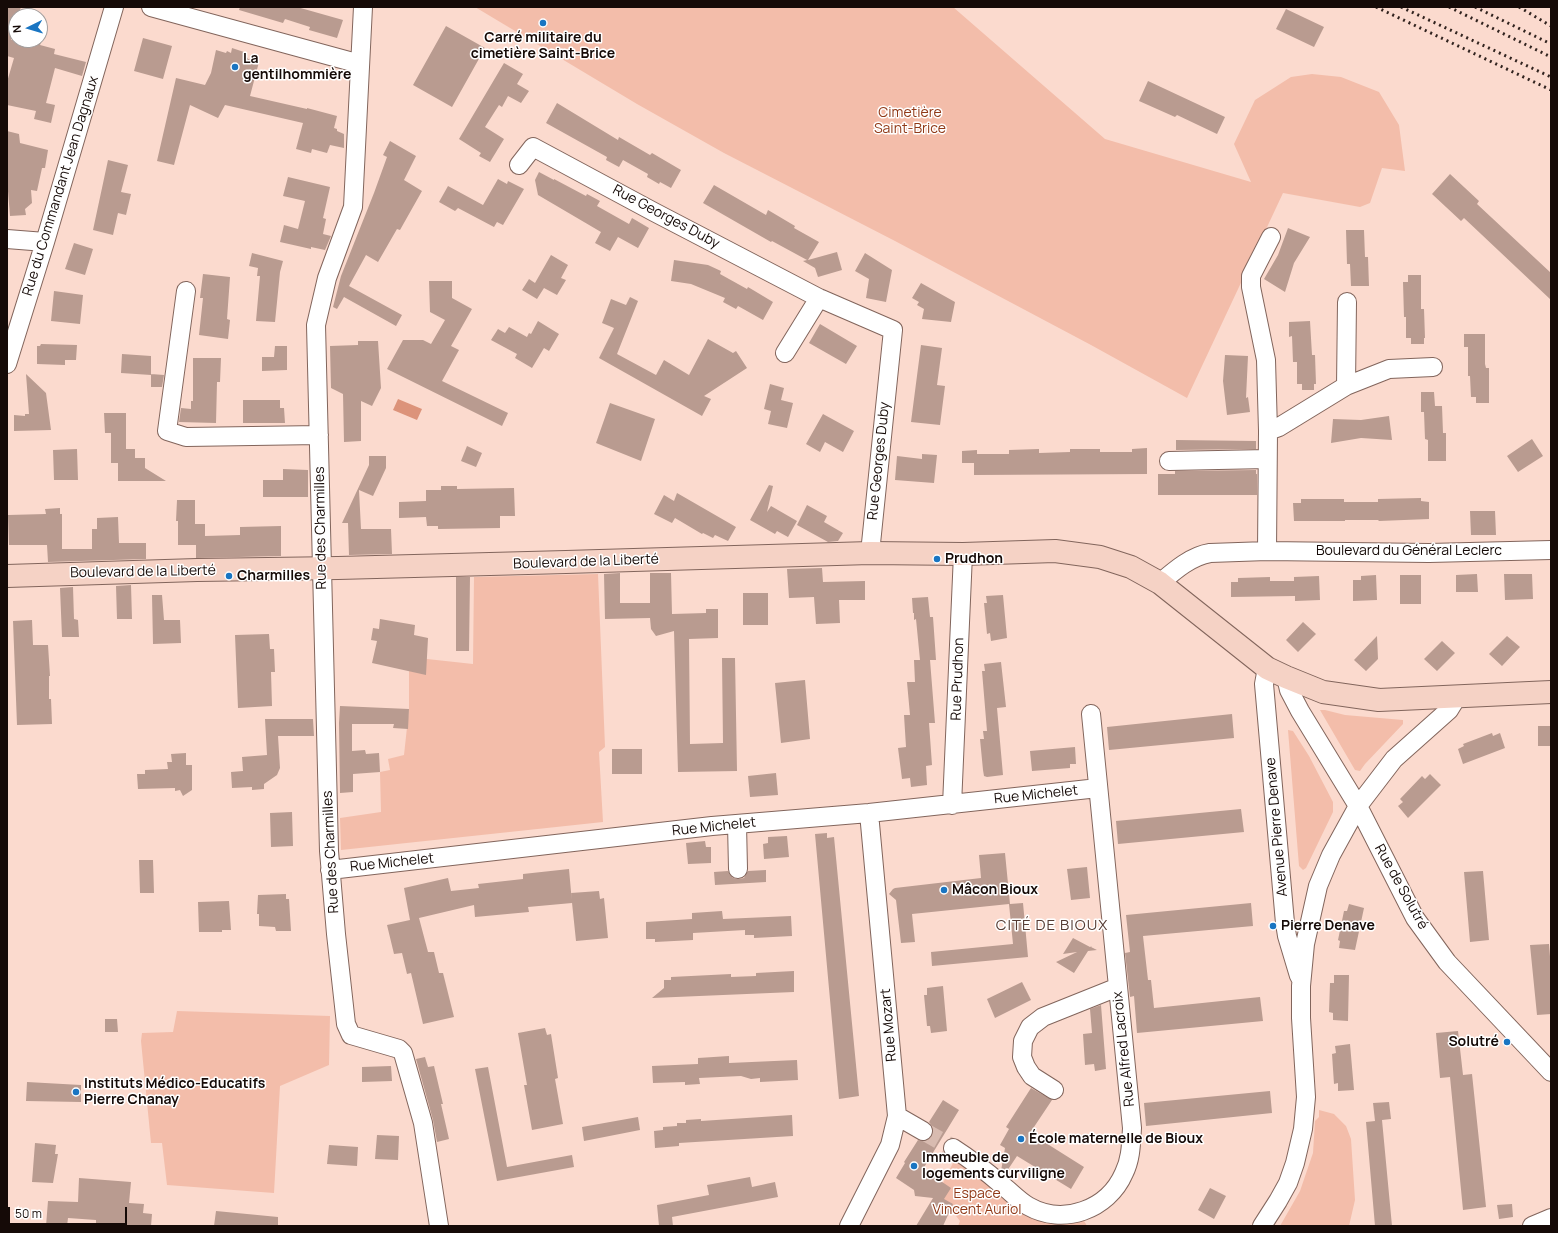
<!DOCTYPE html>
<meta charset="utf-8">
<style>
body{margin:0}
#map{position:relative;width:1558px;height:1233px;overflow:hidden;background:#fbdace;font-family:Manrope,sans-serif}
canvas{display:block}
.frame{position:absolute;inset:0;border:8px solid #150a07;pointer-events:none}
.north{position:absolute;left:8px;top:8px;width:40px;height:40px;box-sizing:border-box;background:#fff;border:1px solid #a19d9c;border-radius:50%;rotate:265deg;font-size:11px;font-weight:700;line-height:16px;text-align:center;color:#150a07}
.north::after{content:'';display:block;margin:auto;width:14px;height:18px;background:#1975c2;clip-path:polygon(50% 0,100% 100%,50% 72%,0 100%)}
.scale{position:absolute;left:8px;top:1207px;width:119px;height:18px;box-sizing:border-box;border:2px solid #150a07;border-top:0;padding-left:5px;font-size:12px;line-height:14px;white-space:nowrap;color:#150a07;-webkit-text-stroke:3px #fff;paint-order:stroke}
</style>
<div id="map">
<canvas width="1558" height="1233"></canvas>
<div class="frame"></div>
<div class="north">N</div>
<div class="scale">50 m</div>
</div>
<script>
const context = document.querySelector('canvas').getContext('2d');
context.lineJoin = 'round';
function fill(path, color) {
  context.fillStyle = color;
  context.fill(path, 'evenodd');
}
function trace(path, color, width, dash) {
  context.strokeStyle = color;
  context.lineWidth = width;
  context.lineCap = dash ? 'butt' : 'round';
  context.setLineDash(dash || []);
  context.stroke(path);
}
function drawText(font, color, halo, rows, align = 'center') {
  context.font = font + ' Manrope,sans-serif';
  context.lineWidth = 3;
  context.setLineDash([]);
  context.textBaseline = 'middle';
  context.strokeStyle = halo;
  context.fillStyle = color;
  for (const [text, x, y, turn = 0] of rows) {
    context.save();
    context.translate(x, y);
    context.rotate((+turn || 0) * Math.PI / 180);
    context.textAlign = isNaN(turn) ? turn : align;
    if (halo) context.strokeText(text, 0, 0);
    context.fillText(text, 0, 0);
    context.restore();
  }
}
fill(new Path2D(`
 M475,7H953L1105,139L1251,182L1234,144L1255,100L1291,77L1312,74L1341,77L1379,92L1399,125L1405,171L1382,168L1370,203L1360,207L1283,193L1187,398L1091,345L895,241L724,153L637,104Z
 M598,574L605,747L599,752L603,822L341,850L340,818L381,812L380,772L390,770L388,759L404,755L409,709V671L427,659L473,664L474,577Z
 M1320,710H1325L1345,715L1403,720V724L1365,764L1360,771L1355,770Z
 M1288,730L1293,731L1309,756L1333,802V812L1306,868L1303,870L1299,866Z
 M177,1011L330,1016L329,1065L280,1086L274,1193L167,1185L162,1143H151L141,1041L142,1033L173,1032Z
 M1319,1110L1334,1114L1346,1126L1351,1139L1355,1200L1349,1226H1280L1300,1191L1313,1153L1315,1121L1319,1117Z
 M957,1155L1022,1207L1083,1219L1087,1226H958L960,1221L938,1193Z`), '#f3bdaa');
fill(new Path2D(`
 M398,399L422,409L417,420L393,410Z`), '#dc937a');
fill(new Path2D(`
 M7,7H21L18,16H16V23L11,40H42L40,45L55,49L54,54L86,62L82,76L55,68L46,103L55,105L51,123L34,119L36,111L7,105V82L14,58L7,56Z
 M240,7H297L343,20L337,38L309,30L310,27L285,19L283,23L239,10Z
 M1286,9L1324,27L1314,47L1276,29Z
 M446,26L485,48L452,107L413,85Z
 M143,38L172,46L163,79L134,71Z
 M232,48L244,52L243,56L248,58V59L259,62L250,96L307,109V108L337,116L334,128L337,129V131L344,134V148L330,145L327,153L312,149L311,153L296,149L303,123L225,105L218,118L190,105L174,165L157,161L176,78L205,85L211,73L216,50L226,53L227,51L231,53Z
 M504,63L523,74L517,84L529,91L521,103L508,96L502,107L499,105L485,127L504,139L490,162L479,156L481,153L459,139Z
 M1148,81L1225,117L1217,134L1177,115L1175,117L1139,101Z
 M557,103L618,140L619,137L650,155L652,153L681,170L671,188L660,182L659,184L647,177L648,174L623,160L619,167L606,160L607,157L546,123Z
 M7,131L19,134L20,143L48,150L45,168H42L37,191L31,190L32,203L25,209L26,215L10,216L7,179Z
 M390,141L416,156L404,180L422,191L400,230L397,229L378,262L366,255L349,286L402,315L396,326L344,297L337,309L333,307L341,276L374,193L387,157L383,155Z
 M108,160L128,165L121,192L131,194L126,215L118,213L113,235L93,230Z
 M539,172L554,180V179L586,196L587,194L600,201L597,206L629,224L632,218L649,228L638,248L618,237L610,251L595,243L601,232L538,195L535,180Z
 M1450,174L1479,201L1477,204L1551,273V300L1464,218L1461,221L1432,194Z
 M288,177L330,187L323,218L326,219L323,234L331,236L325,250L311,247V249L280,242L284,225L298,229L305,201L283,196Z
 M498,179L507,184L508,181L524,189L503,225L497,222L494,227L458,208L455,211L439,202L448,186L483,205Z
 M714,185L766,215L768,210L795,226L794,228L819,242L808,260L837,252L842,270L818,277L815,268L803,261L807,260L772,241L771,242L703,203Z
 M1288,228L1310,237L1294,263L1285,292L1264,279L1278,255Z
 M1346,230H1364L1365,257H1368L1369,286H1351L1350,264H1347Z
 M74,243L93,249L85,275L65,269Z
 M252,253L283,261L280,272L275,322L256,321L260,276H257L258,268L249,266Z
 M865,253L892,270L886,302L866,298L869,279L855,271Z
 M551,255L568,265L561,278L566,280L557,295L544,288L537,299L522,290L529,279L535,283Z
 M674,260L708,265L721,271L720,274L747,289L748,287L773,302L763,320L738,306L736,309L723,302L725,298L691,284L671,281Z
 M203,274L230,277L227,319L230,320L228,339L199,335L203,298H200Z
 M1408,275H1421V309H1424L1425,338H1424V344H1411V338H1406V317H1404L1403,282H1408Z
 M429,281H452V298L472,309L451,346L459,350L442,381L508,413L502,426L387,369L403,340H423L431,344L445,320L430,312Z
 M921,283L955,302L951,322L922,319L924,309L917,305L919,302L912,298Z
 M54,291L83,295L80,324L51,321Z
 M630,297L638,301L617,354L656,375L664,360L689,375L708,339L733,353L736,351L747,368L704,396L711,399L702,416L599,358L614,328L602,323L611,299L626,305Z
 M538,321L559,334L549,351L544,348L532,368L515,358L517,354L491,340L498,329L505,333L509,327L527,337L529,333L531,334Z
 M1310,321L1312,355H1315L1316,384H1314V390H1302V384H1297V362H1293L1292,336L1289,337V322Z
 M820,324L857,346L846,364L809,343Z
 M1464,334H1485V364L1486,368H1489V403H1476V397H1471L1470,376H1468V347H1464Z
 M358,341H378L381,388L372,406L361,401V441L344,442L343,394L331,388L330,346L358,345Z
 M41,344L77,345L76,360H65V365L37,364V346H40Z
 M921,345L942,348L937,385L945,386L940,425L911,422Z
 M275,346H287V370L262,371V357H274Z
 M122,354L151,356V375L121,373Z
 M1225,355L1248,356L1246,398L1248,397L1250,412L1227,415L1223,381Z
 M193,358H221L220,382H217L216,423L179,422L181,408L191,409V401H193Z
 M26,374L46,393L51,430L14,431V415L25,416V414H29Z
 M151,374L164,375L162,387H151Z
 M770,384L784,388L781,400L793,403L787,428L768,424L771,411L764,409Z
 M1421,392H1434L1435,406H1442L1443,433H1446V461H1428V440L1425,439L1424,412H1421Z
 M243,400H280V408H284L285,423H243Z
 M610,403L655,419L641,461L596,443Z
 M104,413H126V449H135V458H145V468L166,481H118V463H111V433H105Z
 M823,414L854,431L843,452L825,442L820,452L806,444Z
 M1389,416L1392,440L1361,438L1331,443L1333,419L1361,420Z
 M1532,439L1543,456L1518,472L1507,456Z
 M1176,440L1256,441V449L1176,450Z
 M467,446L482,453L476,467L461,461Z
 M1147,448V474L974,475V463H962V451L977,450V454H1009V450L1039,449V453L1070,452V449H1100V452H1132V449Z
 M77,449L78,480H54L53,450Z
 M922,454L937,455L934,483L895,480L897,456L922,459Z
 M369,456H386V468L373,496L359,490L361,529H391L392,554L349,555L348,523H342L369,465Z
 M283,469L308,470V497H263V480H283Z
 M1256,470V474H1257V495H1158V474H1175V471Z
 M769,485L773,486L767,512L771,506L797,521L788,537L777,531L775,534L750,520Z
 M441,486H457V489L514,488L515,516H500V528L438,529V526H427L426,517L399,518V502L426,501V490H441Z
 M677,493L736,527L728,541L715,535L713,538L703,533L702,534L675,518L672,523L654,514L664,495L674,501Z
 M1421,498V501L1429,502V519L1379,521L1378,520H1345V521H1294L1293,503H1301V499H1344V502H1378V499Z
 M177,500H195V524H205V536L240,535V527L281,526V556L196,558V545H178V521H176Z
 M807,505L827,516L824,522L843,533L838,541L828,542L797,525Z
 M60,508V514H62V549H92V529H97V518L118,517L119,543H146V559L48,562L47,545H9L8,515L46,514L45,509Z
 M1470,511H1495L1496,535H1471Z
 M822,568L823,582L865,581V600H839L840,623L816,624L814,597L789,598L787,569Z
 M620,573V603H650V573H671L672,614L706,613V609H718V638L689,639L690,744L723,743L722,658H735L737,771L678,772L674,631L656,636L651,629L650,618L605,619L604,574Z
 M1477,574L1478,592H1456V575Z
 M1504,574H1532L1533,599L1505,600Z
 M1376,575L1377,600L1353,601V580H1361V576Z
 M1400,575H1421V604H1400Z
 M1319,576L1320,600L1295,601V596L1231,597V582H1238V578L1270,577V581H1294V577Z
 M456,577H470L469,651H456Z
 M131,585L132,619H117L116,586Z
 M73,587L74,619L78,620L79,637H62L60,588Z
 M743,593H768V625H743Z
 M152,595H162L164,620H180L181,643L153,644Z
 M1003,595L1007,638L991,641L990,633L987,634L984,603H987L986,596Z
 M928,597L930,617H933L936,660H930L935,723H929L932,765L926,766L927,785L911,787L910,778L902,779L898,748L906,747L904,715H910L907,682H915L914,660H920L916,619L914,620V613H913L912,598Z
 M380,619L415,625L414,635L428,638L426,675L372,663L377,641L371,640L373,628L379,629Z
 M32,620L33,645H48L50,676H49V699H51L52,724L17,725L13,621Z
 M1303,622L1316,634L1298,652L1286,640Z
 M269,634L270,649H274L275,672H271L272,706L238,708L235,635Z
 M1377,636L1378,659L1366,671L1354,660Z
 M1507,636L1520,647L1502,666L1489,654Z
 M1442,641L1455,653L1437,671L1424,659Z
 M1001,662L1006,707L997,708L1003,775L987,777L984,776L983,770L980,739H984L983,731H987L982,671H985L984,664Z
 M805,680L810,739L781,743L775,683Z
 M340,706L409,709L408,729L393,728L394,724H352V751L365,750L366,754L379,753L380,772L353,774V792L340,793L339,723Z
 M1232,714L1234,738L1109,750L1107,727Z
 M265,719H313L314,736H278L280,768L277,775L264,784V789L252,790V787L232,788L231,772L243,771L242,757L267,755Z
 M1538,726H1551V746H1538Z
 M1492,733L1493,736L1500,733L1505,748L1463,764L1458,749L1464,746L1463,744Z
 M1075,747L1076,764H1070V768L1032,771L1030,751Z
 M612,749H642V774H612Z
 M186,753V765H192V790L183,796L180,790L175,791V788L138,789L137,774H145V770L168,769L167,762H172L171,754Z
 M776,773L778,795L750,797L748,776Z
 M1430,774L1441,785L1408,818L1398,806L1403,802L1400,799L1422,776L1425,779Z
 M1241,809L1244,832L1118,844L1116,821Z
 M292,812L293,846L271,847L270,813Z
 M827,833V838L834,837L859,1096L839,1099L815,834Z
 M787,836L789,857L764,859L763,844L768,843V837Z
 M705,841L706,847H711V863L688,864L686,843Z
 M1005,853L1010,904L1023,903L1028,957L932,966L931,952L1013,944L1009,904L912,914L915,942L901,943L896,900L889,894L893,889L895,888L981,878L979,855Z
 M139,860H153L154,893H140Z
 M1087,867L1090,898L1071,900L1067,869Z
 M569,869L572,903L528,907L529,912L475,917L474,905L419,918L428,952H434L439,973H443L454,1017L423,1024L411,973L407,974L402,953L394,954L387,925L410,920L404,888L448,878L451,891L479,888L478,884L523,879V874Z
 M766,870V882L715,885L714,872L728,871L733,878L739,879L744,878L748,871Z
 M1483,871L1489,940L1470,942L1464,872Z
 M599,891L600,899L604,898L608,938L576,941L571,893Z
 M286,894V899H289L291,931H276L275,927L259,926V914H257L258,895Z
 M229,901L231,930H222V932H199L198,902Z
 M1251,903L1253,926L1143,936L1148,980H1151L1154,1008L1260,997L1263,1021L1137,1033L1134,996L1130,997L1125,953L1130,952L1126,915Z
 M1349,904L1364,908L1355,950L1339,948L1340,941L1338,940L1344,911H1347Z
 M722,911L723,919L791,916L792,936L754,938V935H745V930L693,933V940L655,942V939H646V922L692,919V913Z
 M1073,938L1090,947L1092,946L1091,947L1097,950L1088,951L1074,973L1056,962L1077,952L1063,954Z
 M1549,944L1551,969V1014L1537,1015L1530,945Z
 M794,971V992L652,998L664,988V980H671V977L731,974V977L756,976V973Z
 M1334,975H1349L1348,1021L1333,1020V1013L1329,1012L1330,983H1334Z
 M1022,982L1031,1000L995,1018L987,999Z
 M943,986L947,1031L931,1033L930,1026H927L924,995H927V988Z
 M1101,1005L1106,1069L1095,1071L1094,1064L1085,1065L1083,1034L1092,1033L1090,1009Z
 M105,1019H117L118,1032H105Z
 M545,1028L547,1035L551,1034L558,1078L555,1079L563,1124L532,1130L524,1085H527L518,1033Z
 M1458,1031L1463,1075L1472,1074L1486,1207L1463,1210L1450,1077L1440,1078L1436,1033Z
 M1350,1044L1354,1090L1338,1091V1083L1334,1084L1332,1054L1336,1053L1335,1046Z
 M729,1056V1063L797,1060L798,1080L760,1082V1078L751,1079L741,1076L699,1078L700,1084L685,1085V1082L653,1083L652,1066L698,1064V1058Z
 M425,1057L428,1067L434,1066L443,1104H441L449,1139L437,1142L433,1120L416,1059Z
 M391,1066L392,1081L362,1082V1067Z
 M488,1067L507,1167L572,1155L574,1167L497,1181L475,1069Z
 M27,1082L81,1085V1102L26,1101Z
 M1031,1088L1052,1100L1030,1133L1084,1167L1071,1189L1017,1156L1005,1174L1001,1171L1005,1148L1000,1145L1009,1129L1006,1127Z
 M1270,1091L1272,1113L1146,1126L1144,1103Z
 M943,1100L959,1110L923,1169L951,1188L944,1199L953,1204L943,1226H916L933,1198L915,1196L914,1190L896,1178L905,1163L904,1162L918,1140L923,1141L928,1140L932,1137L933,1131L932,1126L929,1122Z
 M1389,1102L1391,1119L1382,1120L1392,1226H1375L1366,1122L1375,1121L1373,1103Z
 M792,1115L793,1136L679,1143V1146L655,1148L654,1131L663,1130V1127L677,1126V1123H686V1120L701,1119V1121Z
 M638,1117L640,1130L584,1141L582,1127Z
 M377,1135L399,1136L398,1160L375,1159Z
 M35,1143L56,1145L55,1154H58L53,1183L32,1182Z
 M329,1145L358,1147L357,1166L327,1164Z
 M750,1177L752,1187L775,1182L778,1197L672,1217L673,1226H659L657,1205L709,1195L707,1185Z
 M79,1178L131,1182L129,1203L144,1204L143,1213L152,1214L151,1226H96V1220L68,1218L67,1226H46L48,1201L78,1202Z
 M1210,1188L1226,1196L1214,1219L1198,1210Z
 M1512,1204L1513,1217L1499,1219L1497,1205Z
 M216,1211L278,1217V1226H214Z`), '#b99b90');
trace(new Path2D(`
 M923,1131L953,1148`), '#d8bbb0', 18, [18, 9]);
const street = new Path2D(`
 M151,7L360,64
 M363,7L353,207L327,278L316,325L329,851L336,934L346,1024L351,1035L399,1049L403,1053L423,1123L439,1226
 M519,165L533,147L654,212L819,298L893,330L870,553
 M7,239L45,242
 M186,291L167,431L186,437L319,435
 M785,353L819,298
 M7,364L45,242L114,7
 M1346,386L1347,302
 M1268,431L1279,427L1346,386L1389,369L1433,367
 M1169,461L1267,459
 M1267,551L1268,431L1266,360L1251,287V276L1271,237
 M1160,583C1174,571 1191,556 1210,553L1267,551L1429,553L1551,550
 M1267,668L1264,684L1285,923L1287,936L1299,976
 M1286,677L1289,690L1300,711L1358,806L1415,918L1447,962L1551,1072
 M952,805L963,554
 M737,824L738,869
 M330,870L712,826L869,813L1098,788
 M1054,1090L1032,1076L1026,1067L1022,1057L1023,1041L1030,1027L1043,1017L1118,987
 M897,1116L923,1131
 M953,1148C970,1159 986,1171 1002,1185C1010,1191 1018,1200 1028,1206C1063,1226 1108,1210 1124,1173C1131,1159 1131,1144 1132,1128L1091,714
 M849,1226L890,1145L897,1116L869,813
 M1262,1226L1278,1201L1288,1183L1295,1163L1303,1129L1306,1097L1301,1018V986L1305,944L1318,886L1331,855L1358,806L1394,759L1449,710L1457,697
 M1532,1226L1551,1218`);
const secondary = new Path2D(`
 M7,576L197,570L338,568L566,562L870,553L963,554L1055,551L1100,557L1131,567L1160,583L1267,668L1286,677L1323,692L1379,700L1551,692`);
trace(street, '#82655c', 20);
trace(secondary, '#82655c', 24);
trace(street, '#fff', 18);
trace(secondary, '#f5d2c5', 22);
trace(new Path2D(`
 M1376,7L1551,90
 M1401,7L1551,77
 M1449,7L1551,57
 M1475,7L1551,44
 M1519,7L1551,26`), '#31231f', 3, [2, 4]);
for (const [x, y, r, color] of [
 [543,23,4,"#1975c2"],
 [235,67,4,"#1975c2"],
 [937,559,4,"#1975c2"],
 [229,576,4,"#1975c2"],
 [944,890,4,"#1975c2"],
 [1273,926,4,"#1975c2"],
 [1507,1042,4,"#1975c2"],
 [76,1092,4,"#1975c2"],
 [1021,1139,4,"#1975c2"],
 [914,1166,4,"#1975c2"]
]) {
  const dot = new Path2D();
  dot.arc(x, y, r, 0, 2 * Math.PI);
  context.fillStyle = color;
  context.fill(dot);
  trace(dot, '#fff', 1.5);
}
drawText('bold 14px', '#150a07', '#fff', [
 ["Carré militaire du",543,38,"center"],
 ["cimetière Saint-Brice",543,54,"center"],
 ["La",243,59],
 ["gentilhommière",243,75],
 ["Prudhon",945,559],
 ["Charmilles",237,576],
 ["Mâcon Bioux",952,890],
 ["Pierre Denave",1281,926],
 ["Solutré",1499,1042,"right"],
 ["Instituts Médico-Educatifs",84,1084],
 ["Pierre Chanay",84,1100],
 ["École maternelle de Bioux",1029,1139],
 ["Immeuble de",922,1158],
 ["logements curviligne",922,1174]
], 'left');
drawText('14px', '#903917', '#fff', [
 ["Cimetière",910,113],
 ["Saint-Brice",910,129],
 ["Espace",977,1194],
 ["Vincent Auriol",977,1210]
]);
drawText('14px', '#150a07', '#fff', [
 ["Rue du Commandant Jean Dagnaux",61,186,-73],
 ["Rue Georges Duby",666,217,28],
 ["Rue Georges Duby",879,461,-84],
 ["Rue des Charmilles",321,528,-91],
 ["Boulevard du Général Leclerc",1409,551],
 ["Boulevard de la Liberté",586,562,-2],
 ["Boulevard de la Liberté",143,572,-1],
 ["Rue Prudhon",958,679,-88],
 ["Rue Michelet",1036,795,-6],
 ["Rue Michelet",714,827,-6],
 ["Avenue Pierre Denave",1277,827,-95],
 ["Rue des Charmilles",331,852,-93],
 ["Rue Michelet",392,863,-6],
 ["Rue de Solutré",1401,887,61],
 ["Rue Mozart",889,1025,-95],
 ["Rue Alfred Lacroix",1124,1049,-96]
]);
context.letterSpacing = '1px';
drawText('15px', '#553b33', '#fff', [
 ["CITÉ DE BIOUX",1052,926]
]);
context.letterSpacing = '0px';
</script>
